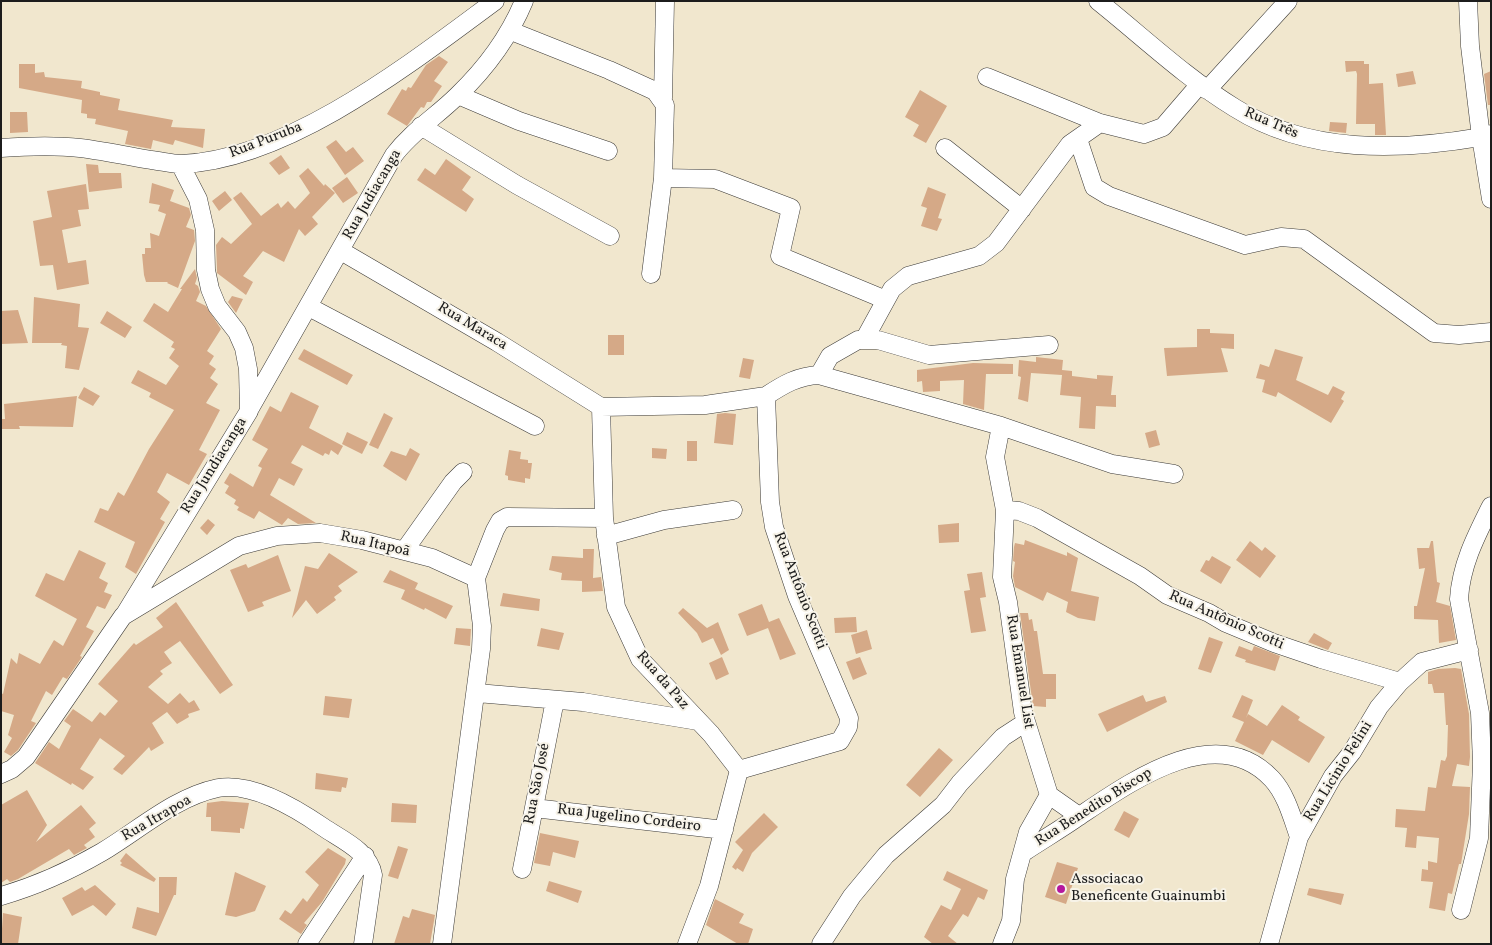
<!DOCTYPE html>
<meta charset="utf-8">
<style>
body{margin:0}
#map{position:relative;width:1492px;height:945px;overflow:hidden;background:#f1e7ce;font-family:Vollkorn,serif}
canvas{display:block}
.frame{position:absolute;inset:0;border:2px solid #1c1c1c;pointer-events:none}
</style>
<div id="map">
<canvas width="1492" height="945"></canvas>
<div class="frame"></div>
</div>
<script>
const context = document.querySelector('canvas').getContext('2d');
context.lineJoin = 'round';
function fill(path, color) {
  context.fillStyle = color;
  context.fill(path, 'evenodd');
}
function trace(path, color, width, dash) {
  context.strokeStyle = color;
  context.lineWidth = width;
  context.lineCap = dash ? 'butt' : 'round';
  context.setLineDash(dash || []);
  context.stroke(path);
}
function drawText(font, color, halo, rows, align = 'center') {
  context.font = font + ' Vollkorn,serif';
  context.lineWidth = 4;
  context.setLineDash([]);
  context.textBaseline = 'middle';
  context.strokeStyle = halo;
  context.fillStyle = color;
  for (const [text, x, y, turn = 0] of rows) {
    context.save();
    context.translate(x, y);
    context.rotate((+turn || 0) * Math.PI / 180);
    context.textAlign = isNaN(turn) ? turn : align;
    if (halo) context.strokeText(text, 0, 0);
    context.fillText(text, 0, 0);
    context.restore();
  }
}
fill(new Path2D(`
 M439,56L448,62L434,81L442,86L431,102H427L424,108L421,107L407,126L387,114L402,89L406,91L408,87L411,88L426,65Z
 M1345,61H1364V64H1369V84L1383,83L1386,135H1375V124H1356L1357,74L1356,71L1346,72Z
 M19,64H35V73L44,72L45,77L82,81L81,88L100,92V95L120,99L118,110L173,120L171,127L205,129L203,148L175,140L173,145L153,140L151,149L125,144L128,131L95,124L96,119L87,118V114L81,113L82,100L19,88Z
 M1413,71L1416,84L1398,87L1396,74Z
 M1491,71V105H1488L1484,74Z
 M920,90L947,106L926,143L913,136L919,125L905,117Z
 M10,112H27L28,132L10,133Z
 M1330,122L1347,123L1346,133L1329,131Z
 M336,140L346,152L353,147L364,161L345,175L326,147Z
 M281,155L290,168L279,175L269,163Z
 M446,159L471,177L462,190L474,199L466,212L417,180L425,168L435,175Z
 M86,164L98,165L99,173H121L122,188L89,192Z
 M308,168L324,186L325,184L335,193L312,217L318,224L305,236L299,229L284,262L263,251L243,276L253,282L246,295L217,273V269L216,245L222,237L231,244L252,224L233,198L241,192L261,216L278,203L281,208L288,201L295,209L310,193L299,176Z
 M347,177L358,193L343,203L332,188Z
 M152,183L174,190L170,201L189,208L191,215L186,227L194,230L195,241L178,288L167,283L168,282H146L144,275L142,254H145V248H151L150,233L159,236L166,214L158,211L160,205L149,203Z
 M86,184L89,209L78,210L81,226L62,230L68,263L86,260L89,284L57,290L53,265L40,266L33,221L52,217L47,191Z
 M928,187L946,194L938,218L942,219L937,231L921,226L927,208L921,206Z
 M225,191L232,200L219,211L212,201Z
 M195,269L197,278L195,284L198,286L200,292L196,301L206,306L221,329L207,351L214,356L209,364L216,369L210,378L218,384L206,403L220,410L199,450L207,454L189,485L167,473L157,492L170,502L160,519L165,522L136,574L125,567L135,542L94,522L100,508L108,511L118,492L124,496L149,449L174,410L149,397L151,393L131,383L138,370L166,385L179,366L169,358L175,349L171,347L174,342L143,321L154,303L168,312L182,289H180Z
 M232,296L243,299L236,313L228,302Z
 M34,297L80,304L78,327L89,328L79,370L65,368L67,346L61,345L62,343H32Z
 M18,310L28,343L1,344V311Z
 M107,311L132,327L125,338L100,323Z
 M1197,329H1210V333L1234,334V349L1221,348L1228,372L1167,376L1164,348L1197,347Z
 M608,335H624V355H608Z
 M304,349L353,375L347,385L298,359Z
 M1275,349L1303,357L1296,380L1328,395L1333,386L1345,392L1341,399L1344,401L1331,423L1278,392L1276,397L1262,392L1265,380L1256,378L1260,364L1269,367Z
 M1036,357L1063,360L1062,370L1072,371V376L1097,379V375L1113,376L1111,395H1116V407L1096,406L1095,429L1079,428L1081,397L1060,395L1062,375L1031,373L1028,402L1018,399L1021,377L1018,376L1019,360L1036,362Z
 M743,358L754,360L750,379L739,377Z
 M973,363L1013,364V374H986L984,410L963,404L964,380L940,381V391L923,392L922,381L917,382V370Z
 M84,387L100,396L93,406L78,398Z
 M291,392L319,406L309,428L343,446L338,455L331,450L329,455L325,453L323,456L302,445L291,463L303,469L294,486L279,478L270,495L316,523L298,524L288,518L282,525L259,511L254,519L237,510L239,507L234,504L236,500L225,493L229,486L224,483L230,473L253,487L262,468L258,466L268,449L252,440L270,406L281,412Z
 M77,396L73,427L19,426L20,429H1V419H5L4,404Z
 M384,413L393,418L378,449L369,445Z
 M725,413L736,414L733,445L714,443L717,414Z
 M1156,430L1160,445L1149,448L1145,433Z
 M347,432L368,442L362,454L342,444Z
 M687,441H697V461H687Z
 M410,448L420,454L406,481L383,466L391,451L406,456Z
 M652,448L667,449L666,459L652,458Z
 M509,450L521,452L520,459L528,460V463H532L530,479L525,478V483L508,480V476L505,475Z
 M208,519L215,525L207,535L200,528Z
 M959,523V542L939,543L938,525Z
 M1025,540L1067,556V552L1078,558L1071,591L1099,597L1095,621L1078,618L1066,612L1068,602L1047,592L1043,601L1015,587L1013,576L1015,562L1013,561L1014,547L1015,543L1024,545Z
 M1250,541L1262,551L1265,547L1276,556L1260,578L1236,560Z
 M1431,541H1433L1437,582L1440,583L1436,602L1450,606L1456,640L1439,643L1438,620L1414,619V606H1417L1425,568L1419,569L1417,548H1429Z
 M583,549H594L593,578L601,577L603,591L582,592V581L561,580L562,573L549,570L552,556L583,558Z
 M79,550L106,563L99,578L108,583L104,592L112,595L105,609L97,606L86,627L94,631L80,656L82,657L67,679L63,677L52,695L46,691L31,721L36,723L18,750L11,756L4,752L12,738L8,735L14,715L1,711V693L3,694L11,658L17,664L19,653L40,664L54,640L63,646L77,619L35,596L46,573L64,581Z
 M329,553L358,572L338,586L342,591L334,597L336,600L317,614L306,600L292,618L305,566L318,569Z
 M278,555L291,591L262,602L264,606L248,612L230,570L246,564L248,568Z
 M1212,556L1231,567L1221,584L1200,571L1206,560L1209,561Z
 M390,570L418,583L415,589L453,606L446,619L425,608L424,610L401,599L405,590L383,582Z
 M982,572L986,597L980,598L986,631L971,633L964,591L970,590L967,574Z
 M503,593L540,599L539,611L500,606Z
 M176,602L233,685L220,694L180,641L164,652L172,663L160,671L163,674L148,687L168,704L180,693L189,703L194,700L200,710L188,714L189,717L177,724L167,712L152,723L164,743L151,751L149,747L122,775L113,769L125,756L100,738L80,769L94,777L83,790L72,783L71,785L35,763L49,742L59,749L71,726L64,721L73,709L92,722L100,712L105,716L118,701L98,684L134,643L136,645L163,627L156,618Z
 M762,604L769,622L779,618L796,654L780,660L768,628L747,636L738,614Z
 M683,608L707,628L718,622L729,650L721,655L713,638L702,643L697,633L678,613Z
 M1020,613H1028L1029,620L1032,619L1034,631H1037L1043,674H1056V699H1046V707L1033,706Z
 M856,617L857,632L835,633L834,618Z
 M456,628L471,629L470,646L454,644Z
 M541,628L564,633L559,650L537,646Z
 M867,630L872,649L856,654L851,635Z
 M1314,633L1332,643L1328,650L1308,642Z
 M1209,637L1223,642L1211,673L1198,669Z
 M1239,646L1252,651L1254,646L1280,656L1275,671L1245,662L1246,660L1235,656Z
 M722,657L729,674L716,680L709,663Z
 M860,657L867,674L853,680L846,662Z
 M1455,668L1461,669L1469,714L1470,757L1469,766L1457,764L1452,786L1470,787L1469,814L1461,864H1459L1452,894L1448,893L1445,911L1429,908L1433,882L1421,881L1422,869L1428,870V861L1437,863L1439,838L1417,836L1416,848L1405,847L1407,828L1395,827L1396,809L1425,811L1428,787L1436,788L1441,760L1445,761L1447,756L1448,725H1446L1444,693H1434L1432,684H1428V672L1438,669Z
 M1143,695L1146,702L1165,696L1167,702L1107,732L1098,714Z
 M1242,695L1253,700L1246,718L1248,714L1267,726L1282,705L1300,717L1298,720L1325,737L1309,763L1272,740L1263,755L1235,741L1244,722L1232,717Z
 M325,696L352,699L349,718L323,715Z
 M939,748L953,760L920,797L906,785Z
 M316,773L348,778L346,788L342,787L341,792L315,789Z
 M27,790L47,825L36,842L81,805L96,823L89,829L95,837L84,845L87,848L74,855L69,849L18,879L10,882L7,879L1,883V805Z
 M222,801L249,803L244,829L240,828V833L211,831V817H206L207,803Z
 M392,803L417,805L416,823L391,822Z
 M1124,811L1139,819L1129,838L1114,830Z
 M764,813L778,827L752,853L743,872L737,868L736,870L732,867L743,850L735,842Z
 M540,833L579,841L575,858L553,852L550,866L534,863Z
 M398,846L408,849L398,879L388,876Z
 M328,848L346,859L345,864L322,902L304,923L307,925L301,934L279,919L285,910L291,914L303,898L307,902L319,885L305,872Z
 M126,853L156,879L154,882L120,865L122,863L120,861Z
 M1057,862L1078,868L1066,904L1045,897Z
 M947,871L988,890L984,900L978,897L968,917L963,914L948,936L958,944H933L924,937L931,923L941,905L951,910L961,889L943,880Z
 M235,872L266,886L255,911L236,917L225,915Z
 M159,877H177L176,895H174L156,936L132,928L137,907L159,913Z
 M549,881L582,891L578,903L546,891Z
 M95,885L116,904L106,916L93,905L72,916L62,898L82,887L85,891Z
 M1309,888L1344,894L1341,905L1307,895Z
 M715,899L744,914L739,923L753,929L748,944H738L706,925Z
 M412,909L435,915L430,944H394L403,916L409,918Z
 M3,913L22,917L18,944H1Z`), '#d5a987');
const minor = new Path2D(`
 M1098,1C1143,37 1186,78 1235,108C1308,154 1399,151 1481,137L1470,46L1468,1
 M511,31L609,70L655,91L665,105L663,178L651,274
 M987,77L1100,123L1144,134L1163,127L1200,84
 M1207,90L1288,1
 M458,95L519,121L608,151
 M663,98L665,1
 M421,126L517,185L610,236
 M1491,134L1481,137L1491,199
 M1078,139L1094,187L1109,196L1245,245L1281,237L1304,239L1434,333L1459,335L1491,332
 M1,148C28,146 54,145 80,148C104,151 128,156 151,160C161,161 172,164 181,164C288,160 411,63 495,1
 M945,148L1022,209
 M663,178L715,179L791,208L780,256L886,300
 M341,251L497,342L601,407
 M309,307L535,426
 M864,340L892,289L908,276L979,256L996,243L1070,144L1100,123
 M819,375L830,356L858,340H878L929,355L1049,345
 M249,410L394,155C412,131 437,116 458,95C486,68 509,37 524,1
 M1001,426L995,457L1005,510L1019,511L1037,518L1140,576L1167,595L1209,613L1226,623L1274,643L1321,659L1400,682
 M606,536L664,520L733,510
 M404,551L453,482L463,472
 M125,614L249,411L248,369L244,348L237,332L217,306L210,289L206,270L205,230L198,199L180,164
 M477,693L583,702L698,721
 M739,770L840,741L848,727L849,718L797,596L774,527L770,502L766,396C784,384 798,376 819,375L1001,426L1112,464L1174,474
 M739,770L711,734L640,659L616,607L604,518L601,407L705,405L766,396
 M1,774L12,769L26,757L123,616L239,546L277,536L320,533L362,540L432,558L476,578
 M1049,795L1079,816
 M534,808L724,830
 M1024,852C1042,840 1061,829 1078,817C1129,783 1216,719 1272,779C1286,794 1292,817 1299,837
 M522,869L555,700
 M1,896C36,886 71,870 102,852C139,830 175,797 218,788C252,782 297,809 323,827C342,840 369,851 373,875L363,944
 M1461,910L1479,838L1482,763L1480,713L1459,599C1461,565 1476,536 1491,506
 M307,944L365,856
 M442,944L481,649L482,626L476,578L495,530L500,521L507,517L604,518
 M687,944L709,886L739,770
 M821,944L852,896L886,855L943,805L960,783L1003,737L1026,722
 M1002,944L1011,921L1015,879L1028,832L1049,795L1023,712L1008,602L1002,577L1005,510
 M1269,944L1299,837L1333,776L1352,752L1379,707L1400,682L1422,662L1469,650`);
trace(minor, '#3c3a37', 19);
trace(minor, '#fff', 18);
for (const [x, y, r, color] of [
 [1061,889,5,"#b5179e"]
]) {
  const dot = new Path2D();
  dot.arc(x, y, r, 0, 2 * Math.PI);
  context.fillStyle = color;
  context.fill(dot);
  trace(dot, '#f7f3e8', 2);
}
drawText('15px', '#1c1c1c', '#f7f3e8', [
 ["Rua Três",1271,124,23],
 ["Rua Puruba",266,141,-21],
 ["Rua Judiacanga",373,195,-60],
 ["Rua Maraca",472,327,31],
 ["Rua Jundiacanga",215,466,-58],
 ["Rua Itapoã",375,545,13],
 ["Rua Antônio Scotti",799,591,69],
 ["Rua Antônio Scotti",1226,621,24],
 ["Rua Emanuel List",1019,672,81],
 ["Rua da Paz",662,681,49],
 ["Rua Licinio Felini",1339,772,-58],
 ["Rua São José",538,784,-79],
 ["Rua Benedito Biscop",1094,808,-32],
 ["Rua Itrapoa",157,819,-30],
 ["Rua Jugelino Cordeiro",629,819,7]
]);
drawText('15px', '#1c1c1c', '#f7f3e8', [
 ["Associacao",1071,880],
 ["Beneficente Guainumbi",1071,897]
], 'left');
</script>
